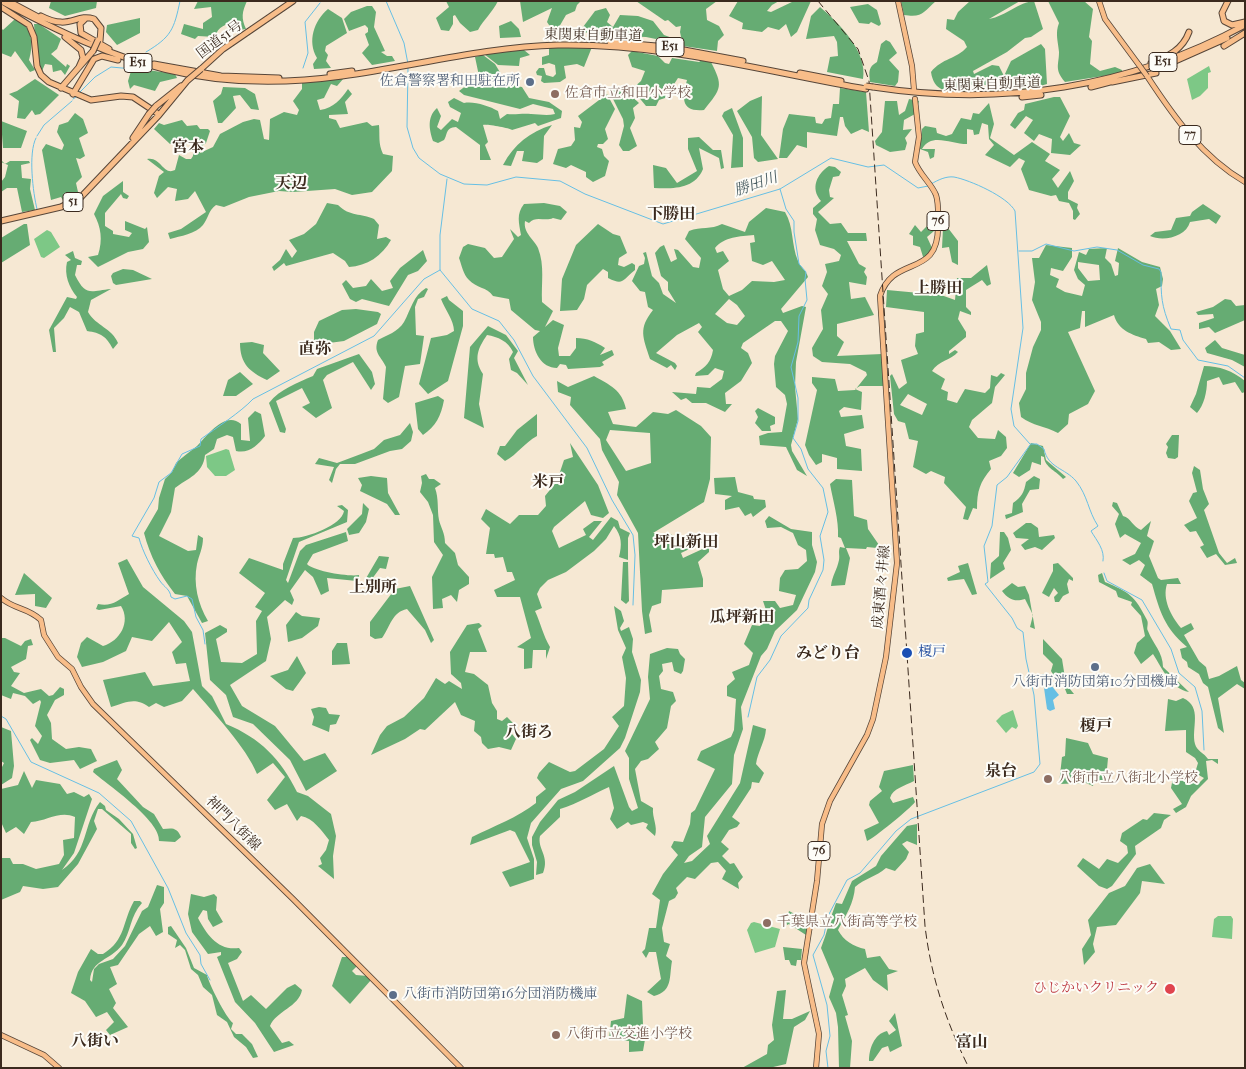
<!DOCTYPE html>
<meta charset="utf-8">
<style>
body{margin:0}
#map{position:relative;width:1246px;height:1069px;overflow:hidden;background:#f6e8d3;font-family:"IM FELL French Canon",serif}
canvas{display:block}
.frame{position:absolute;inset:0;border:2px solid #3b2a1e;pointer-events:none}
</style>
<div id="map">
<canvas width="1246" height="1069"></canvas>
<div class="frame"></div>
</div>
<script>
const context = document.querySelector('canvas').getContext('2d');
context.lineJoin = 'round';
function fill(path, color) {
  context.fillStyle = color;
  context.fill(path, 'evenodd');
}
function trace(path, color, width, dash) {
  context.strokeStyle = color;
  context.lineWidth = width;
  context.lineCap = dash ? 'butt' : 'round';
  context.setLineDash(dash || []);
  context.stroke(path);
}
function drawText(font, color, halo, rows, align = 'center') {
  context.font = font + ' "IM FELL French Canon","Noto Serif JP",serif';
  context.lineWidth = 4;
  context.setLineDash([]);
  context.textBaseline = 'middle';
  context.strokeStyle = halo;
  context.fillStyle = color;
  for (const [text, x, y, turn = 0] of rows) {
    context.save();
    context.translate(x, y);
    context.rotate((+turn || 0) * Math.PI / 180);
    context.textAlign = isNaN(turn) ? turn : align;
    if (halo) context.strokeText(text, 0, 0);
    context.fillText(text, 0, 0);
    context.restore();
  }
}
fill(new Path2D(`
 M1209,66L1211,72L1208,73V88L1200,96L1192,100L1187,79Z
 M47,230L51,232L60,247L44,258L41,257L34,239Z
 M226,449L229,450L235,470L226,476H215L207,467L206,456Z
 M1013,710L1018,726L1016,729L1012,727L1006,733L996,721L1002,715Z
 M1218,916H1231L1233,919L1232,939L1212,937L1214,919Z
 M754,922L780,929L775,947L755,953L747,930L751,923Z`), '#7dc886');
fill(new Path2D(`
 M51,1H97L96,8L65,16L49,8Z
 M198,1H247C242,12 241,18 246,29L240,30L236,22C226,24 218,26 215,37L198,36L195,39L181,34L184,24L203,29V23L212,17L211,7L194,9Z
 M446,1H498C492,13 484,19 478,30L470,32L460,23L455,15L453,16V24L449,31L441,30L436,18L449,7Z
 M520,1H581L577,5L575,11L566,15L555,34L547,22L552,8L523,22Z
 M636,1H717L706,9L707,20L719,26L724,35L718,41L717,51L683,46L680,32L681,26L676,27L668,20L665,21Z
 M738,1H779L772,5L767,11L771,12L794,1H811L797,32L791,37L786,24L779,30L768,27L762,32L742,29L743,23L729,16Z
 M901,1H936C923,12 923,18 904,15Z
 M970,1H1020L989,19C1006,16 1019,2 1034,1L1043,29L1031,37L1025,38L1007,52L973,71L974,74L992,65L999,66L1004,76L1011,61L1041,44L1045,49L1047,84L1030,89L1009,87L1006,84L1004,88L990,94L988,85H968L966,92C949,92 934,93 931,72C942,58 957,59 967,47L964,41L946,29L947,19L954,20L958,12Z
 M1048,1H1084L1093,9L1089,37L1092,41L1090,64L1100,71L1115,67L1122,70V73L1065,82C1054,69 1059,65 1059,52C1058,41 1055,33 1059,23Z
 M868,4L877,10L881,24L879,26L871,22L869,24L859,23L850,7Z
 M367,6H372L376,12L374,27L385,51L381,52L387,56H392L395,61L372,65L362,53L369,45L365,34L368,32V28L365,25L349,31L344,19L351,12Z
 M820,7C839,23 868,52 863,79L827,72L830,57L838,56L837,42L834,36L806,39L811,16Z
 M606,8L610,15L607,22L613,27L620,15L638,16L653,21L664,35L675,39L676,43L646,37L597,35L580,31L595,11Z
 M328,9L342,18L347,33L326,46L325,51L328,55L326,61L331,68L314,69L313,64L317,58C307,41 314,21 328,9Z
 M140,18V33L117,45L106,32L107,25Z
 M15,19C32,25 34,44 29,60L35,70L30,72L15,51L11,57L1,53V28L3,30Z
 M511,21L519,29L521,37L500,38L499,26Z
 M34,24H39L61,39L57,49L51,54L66,67L67,64L70,66L65,75L61,70L53,72L52,65L45,64L42,71L37,62Z
 M886,40L890,42L897,53L889,60L899,71L898,82L895,86L870,82C869,72 868,67 877,62L881,44Z
 M592,47L584,67L577,64L564,66L566,78L560,82L544,83L541,81L542,76L537,75L536,72L539,68H544L546,75L553,77L556,74L555,65L549,63L542,65V57L549,55V48Z
 M524,50L530,55L520,58L519,66L498,65L484,54Z
 M632,51L658,56L665,63L669,64L672,58L699,62L703,59L711,62C723,86 722,88 704,110C681,112 682,99 687,80L678,78L665,98L659,100L656,106H646L632,89L641,81L645,71L632,67L628,55Z
 M483,55L495,64L504,79H514L516,86L522,87L529,98L549,102L562,111L561,118L538,126L535,123L512,130C509,128 487,124 483,125L488,142L485,145L491,160H480V145L456,127C445,128 448,134 444,140L438,143L433,141C429,129 427,117 437,108L441,116L437,127L441,130L452,119L458,122L461,113L450,107L448,102L454,98L464,103C474,101 489,106 498,111L500,119L507,114C516,115 522,113 531,114C539,114 546,116 555,114L553,109L533,104L520,109L464,95L459,91L479,76L475,57Z
 M141,69L175,74L177,78L160,82L155,91L134,85L130,89L128,81L131,71Z
 M344,78L337,86L331,84L324,98L317,100L320,110C334,108 341,99 348,89L352,94L345,102L348,114L329,115V118L336,120L340,128L367,122L372,126L379,125C380,136 378,143 383,154L393,156L392,171L372,192L352,195L335,189L293,192L279,191L249,197L224,207L216,205C208,211 209,217 203,225C196,234 180,236 170,239L168,233L181,229L206,212L195,191L188,199L175,201L177,189L168,187L157,198L154,193L159,176L164,172L147,159C161,156 163,176 175,170L179,155L186,159H191L193,156V140L185,145L177,140L170,144L154,129L159,123L164,125L182,120L187,126L197,125L200,129H208L210,131L206,143L199,148L200,153L213,147L220,134L243,122L254,119L260,120L264,139L269,140L270,119L284,112L297,115L299,110L293,101L302,89V83Z
 M35,79L59,95L40,114L35,115L32,110L25,119L17,118L19,101L9,94L17,91Z
 M223,87L245,88L255,94L259,110L251,109L240,95L233,96L236,108L222,123H218L213,101L221,94Z
 M614,87L626,91L639,103L633,108L635,118L630,128L637,146L629,151H623L619,145L624,126L623,119L611,95Z
 M840,88L866,92L869,132L862,129L851,134L845,126L843,117H840L837,136L807,132V148L797,145L787,158H779L783,129L789,114L815,117L816,123L822,124L825,119L831,118L833,104H839Z
 M607,94L615,109L605,129L608,139L603,144H598L597,147L602,149L604,156L609,161L605,176L593,182L586,177V172L571,165L566,168L553,164L558,149L571,146L575,140L574,127L580,128L582,122L578,116Z
 M762,96L761,135L778,159L758,162L754,158L752,137L737,111L750,101Z
 M1054,97H1060L1070,116L1060,137L1063,141L1069,133L1074,143L1081,145L1070,155L1051,153L1052,139L1039,134L1034,141L1024,133L1033,120L1026,116L1015,129L1010,125L1018,113L1024,110L1025,104Z
 M909,99L919,101L915,114L904,120L903,130L912,129L905,138L907,143L905,150L890,152L876,145L875,141L882,132L885,101H897L899,115L905,111Z
 M989,103L994,124L990,138L1014,155L1032,142L1050,154L1045,161L1060,170L1052,179L1058,188L1070,171L1074,181L1068,192V199L1078,204L1077,208L1080,214L1075,220L1073,219V211L1069,203L1059,201L1056,195L1051,196L1029,190L1021,169L1025,161L1019,158L1010,167L985,155L994,145L989,139L988,125L982,123L979,134L974,135L973,130L967,129V144C951,144 931,132 922,149H935L934,157L930,159L928,152L920,149L922,129L925,126L936,128L937,133L946,136L952,134L961,118L971,120L973,113L979,114Z
 M732,108L743,138V167L731,168L733,135L722,116L724,112Z
 M75,113L83,119L88,133L79,138L85,156L80,159L76,158L82,177L76,183L78,192L69,201L64,202L61,197L51,200L42,150L46,144L62,150L64,145L57,132L59,125L68,122Z
 M1,121L27,131L21,148H3Z
 M552,125L544,136L543,159L537,163L522,161L524,151H517L511,166L503,165C514,144 530,132 552,125Z
 M699,137L713,150H721L724,168L721,169L719,158L699,148L703,169C695,189 673,189 654,188L653,165L666,168L677,183L697,171L688,149V138Z
 M1,160L5,164L10,161H29L30,163L21,165L22,178L31,179L30,189L35,210L22,212L17,188H7L1,192V182L5,177L8,165L1,162Z
 M829,166L835,167L841,172L839,176L833,177L829,190L830,197L834,198L818,212L830,224L841,223L848,233H866L867,241H847L859,264L866,268L864,272L867,277L866,285L849,282L851,299L865,297L874,315L837,324V336L844,342L837,356L882,354L885,386H860L855,389L862,392L861,410L844,407L839,411L841,417L862,415L864,428L844,434L846,446L861,449L862,471L837,469V458L822,454V462L816,465L809,455L805,445L817,390L812,383V377L835,379L838,391L855,390L867,375L866,372L850,364L822,362L813,356L812,348L823,329L821,310L828,294L822,286L827,272L825,264L839,261L841,255L834,249L820,245L815,230L817,219L813,214V208L821,201C810,188 817,174 829,166Z
 M123,181V192L129,196L127,199L123,198L121,194L105,213V226L113,231V234L129,237L132,233L125,230V221L145,229L147,227L149,242L143,249L128,252L98,267L88,257L98,255C103,240 101,227 94,214L103,196Z
 M327,203L338,205C350,217 361,213 374,219L379,225L377,239L386,237L391,240C382,256 367,266 349,267L345,261L333,253L286,266L284,263L274,271L272,267L280,260L286,249L292,258L297,251L289,240L304,234L316,224Z
 M544,203L560,206L567,212L561,220L553,218C545,222 536,215 529,223L525,221C523,233 534,239 538,248C545,266 541,283 542,302L553,311L545,327L553,320L564,325L558,348L559,356H570L576,348V338C587,338 596,342 605,348L600,355L612,350L614,355L602,362L604,365L600,367L568,369L566,365L560,364L557,368C541,368 533,351 533,337L540,331L535,330L511,310L509,299L493,296C487,287 476,288 469,280C463,274 462,266 459,258L463,247L468,244L485,248L494,258L502,257L514,239L510,229L518,237L521,235C519,223 516,214 524,204Z
 M1203,204L1221,216L1216,224L1209,219L1190,222C1186,237 1163,242 1150,236L1155,232L1171,230L1176,218L1190,216L1192,212Z
 M766,208L785,212C794,227 791,244 798,261C800,267 806,270 808,277L781,309L783,313L802,306L806,307L796,362L795,387L798,419L791,445L792,451L807,476L797,470L786,447L760,445L759,436L768,433L782,432L787,404L785,395L776,387L774,364L775,356L788,331L781,321H775L743,343L741,348L748,353L752,363L741,381L725,393L726,404H732L725,412L706,403H692L686,398L681,400L672,392L696,394L697,387L710,388L722,379L724,371L715,368L708,375L695,376L696,373C706,367 711,362 713,350L698,332L702,327L699,323L677,335L656,353L675,363L677,366L675,370L671,365L667,368L650,359C643,337 638,329 653,310L648,307L645,292L640,291L632,281L639,266L644,264L645,258L643,253L646,252L652,276L659,283L663,294L676,303L668,290V282L661,276L655,253L660,247L664,245L671,262L677,259L674,249L678,250L693,267L699,268L701,258L685,239L689,231C701,226 711,230 722,224L745,232L749,222ZM754,235L755,242L750,243L752,261L763,265L772,261L785,280L774,282L752,281L742,290L729,296L723,289L718,270L729,261L723,251L717,253L715,248C724,237 740,236 754,235ZM729,299L737,305L745,316L737,325L727,323L715,314Z
 M24,224H27L30,245L1,263V238Z
 M598,224L613,234L620,236L627,253L619,258L618,265L624,267L632,263L635,265V270C622,280 624,286 608,278V272L603,269L587,285L584,299L577,310L560,311L562,279L576,245Z
 M915,225L921,232L927,226L934,231L927,237L933,250L924,260L920,247L913,245V236L909,234Z
 M943,228H948L958,241V265L952,262L949,247L942,248Z
 M1046,245L1072,248V257L1063,271L1051,268L1050,275L1059,279L1056,287L1065,292L1082,296L1085,285L1078,279L1074,270L1079,252L1086,255L1089,249L1107,248L1105,258L1111,264L1115,276L1118,275L1119,263L1115,261L1118,248L1142,262L1160,267L1163,279L1162,286L1156,289L1159,305L1155,316L1170,331L1181,349L1171,350L1159,342L1148,343L1146,339C1132,335 1118,330 1114,315L1085,327V311H1082L1080,328L1068,332L1095,391L1088,404L1069,414L1068,424L1058,433C1045,426 1033,426 1021,417L1019,403L1026,389V373L1033,347L1041,330V322L1032,300L1035,282L1032,258H1039ZM1078,262L1099,265L1100,280L1088,281L1078,268Z
 M423,250L427,261L418,271L408,275L389,306L362,299L356,302L350,299L342,284L346,280L353,288L366,286L371,279L382,291L393,288L390,281L400,268Z
 M73,251L75,258L82,261L81,265H77L75,275C86,297 90,291 111,289L91,300L88,312C96,326 112,328 118,343L113,349C106,336 101,333 87,331L79,312L70,307L64,318L54,328L56,352H53L49,330L67,297L76,299L77,297C69,287 64,275 67,262L71,260L65,255Z
 M987,265L991,284L987,286L982,280L966,290V307L971,312V315L960,311L958,319L966,332V337L949,351V354L955,350L958,352C951,360 938,361 932,371L945,379L941,389L948,392L947,400L957,403L965,389L985,393L990,388L991,375L997,377L1001,373L1005,375L995,387L992,403L972,420L969,427L978,438L995,439L998,430L1006,437L1007,448L1001,456L989,461L991,469C980,482 977,491 977,509L973,508L968,520L963,519L966,507L944,483L945,477L931,471L926,474L913,467L918,441L909,439L905,423L898,421L894,414L890,376L892,374L899,389L907,383L901,360L918,354L915,346L916,334L924,332V312L886,307L887,290L941,295L955,300L957,278H971ZM908,394L927,404L922,415L900,405Z
 M123,269L133,270L152,279L116,285L113,283L111,276L113,273Z
 M426,288L428,289L424,297L418,299L415,307L416,335L424,336L420,364L405,366L399,397L388,403L383,399L386,367C381,356 373,353 378,340C387,335 398,332 404,322C411,309 413,296 426,288Z
 M447,296L449,300L463,311V326L448,381L428,394L419,384L431,338L447,335L454,331C454,320 445,310 441,299Z
 M1225,299L1231,300L1236,306L1245,305V320L1215,333L1209,327L1199,329V323L1214,318L1213,314L1198,315L1196,312L1213,307Z
 M356,309L378,312L381,314L377,324L344,341L314,345V332L319,321L342,310Z
 M488,326L506,335L518,351L514,358L528,385L517,373L511,370L509,359L513,352C508,341 498,337 487,335C478,348 473,359 483,374L479,404L484,428L464,418L470,347Z
 M1215,340L1222,348L1245,355V367L1232,360L1207,353L1205,348Z
 M252,342L264,345L263,353L280,371L267,380C250,372 240,364 240,343Z
 M359,354L372,372L375,384L371,390L353,362L327,375L323,380L332,408L316,418L302,407L310,403L302,388L276,401L286,429L285,433L280,432L269,403C280,389 297,383 313,376L317,369Z
 M1204,366C1219,366 1233,371 1245,381V392L1242,393L1235,382L1223,385L1219,377L1207,381C1207,392 1204,405 1197,413L1190,407L1196,394Z
 M240,372L253,384L236,396H223L228,380Z
 M594,376C610,385 622,390 626,409L608,412L613,424L636,427L653,412L668,414L676,410L701,426L711,437L710,479L704,502L653,533H669L679,540L686,536L693,539L704,535L706,537V541L681,553L683,558L709,546V552L698,562L703,579V587L662,590L661,603L652,606L649,615L652,632L645,634L642,611L638,533L617,495L619,482L602,450L600,439L570,405L571,397L558,392L557,381L568,387ZM610,430L650,433L651,463L626,471L606,440Z
 M438,396L444,400C441,416 436,426 423,435L418,429L415,403Z
 M758,408L775,417V424L770,426L771,431H762L755,423L758,417L755,411Z
 M255,411L261,414L265,436C258,445 249,454 236,451L233,437L227,435L217,439L214,449L205,455C203,474 188,478 175,488L171,512L159,536L188,551L196,550L198,535L203,538C203,548 199,555 197,564C193,584 198,604 208,621L202,623L187,596L175,594C160,575 150,556 144,533L158,509L159,498L165,479L172,472L176,463C182,457 190,452 197,446C207,436 225,410 241,424V440L250,441L248,418Z
 M537,414V436C524,443 518,454 505,461L497,454L500,446H505L517,430Z
 M410,423L413,432L411,441L402,449L390,451L355,464H340L336,469L332,483L329,480L334,467L315,464L319,458L337,463L361,454L374,449L384,440L400,435Z
 M1172,435H1179L1178,457L1175,459L1168,458L1166,453L1168,447L1166,444Z
 M570,443L598,485L609,513L603,518L591,515L585,501L554,527L552,531L559,548L586,535L583,529L594,521H602L589,537L593,540L611,517L618,521L620,528L630,533L628,538V560L619,557C622,545 622,536 614,526L606,539L594,551L566,572L548,580L540,588L537,594L542,608L535,611C541,624 543,635 550,647L546,659V650H533L532,668L524,669V649L517,647L531,638L520,597H497L494,590L515,580L512,572H507L503,557L495,558L494,554H486L490,528L481,519L486,509L510,524L519,515H538L546,506L545,496L557,481L564,460L573,457Z
 M1031,443L1043,446L1046,460L1066,477L1063,479C1057,471 1045,468 1044,457L1041,456V465L1032,462L1030,470L1019,477L1013,473Z
 M1194,466L1200,470L1203,489L1209,504L1204,510L1219,553L1227,563L1235,558L1237,563L1225,565L1216,554L1207,558L1200,547L1204,545L1196,531L1190,532L1184,525L1197,518L1189,501L1193,493L1197,492L1192,473Z
 M426,474L429,479H434L441,484L435,488C439,499 437,509 439,520C441,528 445,533 445,543L455,553L458,565L469,577V584L459,590L457,602L451,595L442,599L443,608L433,609L432,577L443,555L434,542L433,515L428,502L420,492L422,483L421,476Z
 M371,476L387,478L388,493L400,515H395L387,504L360,491L362,485L358,478Z
 M1034,476L1040,479L1039,489L1030,490L1022,504L1023,512L1006,519L1005,515L1012,513L1013,503C1022,497 1024,492 1026,482Z
 M735,477L738,492L753,496L754,499L765,500L766,507L753,517L751,513L745,516L739,507L725,510V500L732,496L715,494L714,478Z
 M836,479L852,480L854,516L867,520L868,529L879,545L877,548L867,547L866,549L846,548L850,558L845,585L831,586C832,576 837,570 839,560C840,555 838,552 840,547L845,548L841,538L838,537C839,520 833,501 830,484Z
 M1113,502L1117,503L1123,516C1131,518 1133,527 1141,530L1151,521L1147,536L1154,541L1149,556L1158,578L1161,580L1178,578L1181,584H1167C1162,599 1171,616 1181,628L1191,623L1194,629L1184,635L1199,661L1206,667L1209,679L1219,676L1237,666L1241,680L1245,683V689L1237,684L1218,698L1224,733L1218,728L1208,687L1203,683L1199,674L1188,667L1187,662L1182,658L1180,649L1187,647C1164,627 1160,612 1152,584L1140,575L1145,565L1139,560L1130,565L1122,560L1135,554L1141,543L1125,534L1120,538L1115,524L1119,514L1112,506Z
 M363,503L369,509L366,522L359,533L349,535L347,529L362,514Z
 M342,505L348,510L347,522L299,542L286,580L288,583L300,551L306,545L346,532L348,541L313,554L307,564C313,571 349,577 359,575V578L357,581L327,578L329,591L321,595L313,577L305,570L290,591L294,600L292,605L285,600L267,617L271,639L266,661L230,685L242,706L275,726L304,761L325,753L337,771L306,791L290,760L253,724L233,717L226,695L210,680L205,633L220,625L227,629V632L216,639L221,662L242,663L257,654L256,621L262,611L255,607L265,593L239,573L249,558L283,570V564L293,538C307,538 342,525 344,511L337,506Z
 M769,516L791,529L812,532V545L817,562L815,572L797,610L775,631L767,649L761,656L741,707L743,729L734,755L732,784L705,817L702,847L689,856L684,863L692,861L710,844L707,836L740,783L753,725L766,729C765,742 758,751 756,764L764,773L759,783L752,782L751,788L732,817L740,823L737,827L729,830L721,842L729,849L722,856L730,864L734,863L743,877L738,883L739,889L722,879L726,871L718,862L711,863L695,879L687,877L676,888L678,893L675,898L669,901L662,928L664,942L670,944L666,956L672,961C669,977 673,991 654,996L647,992L661,979L656,952H649L646,958L642,952L645,949L649,928H656L660,900L652,894L663,874L678,855L671,847L674,841L683,842L690,824L691,813L695,810L715,769L697,760L701,751L731,737L734,730L736,699L727,696V686L735,679L732,672L749,665L753,653L744,644L752,625L760,626L768,616L763,601H775L780,608L793,605L796,595L779,591L780,578L785,570L798,569L807,561L806,550L798,545L793,533L781,527L767,528L765,521Z
 M1026,523H1031L1038,528L1039,537L1054,535L1055,538L1042,550L1035,547L1025,550L1021,545L1029,539L1016,538L1013,533Z
 M1000,532H1004L1008,538L1011,550L1003,563L1005,569L990,579L991,563L999,556Z
 M379,556L389,557L386,569L380,568L369,583L365,580Z
 M127,559L143,587L184,621L192,632L202,686L212,696L226,724C260,738 281,759 297,792L308,796L331,814L336,836L333,856L334,879L318,866L322,864L320,858L326,850L329,840C322,831 313,818 301,816L297,821L287,804L275,810L267,800L285,777L273,763L257,774C247,748 212,711 193,689L182,701L164,707L156,703L149,707C135,697 127,702 111,707L103,680L145,672L153,686L190,681L186,663L176,664L172,652L182,642L169,622L152,641L132,637L126,651L103,662L82,667L77,657L81,643L87,637L103,646C120,641 131,622 121,606L99,610L96,609L98,604C112,607 118,600 129,594L118,563Z
 M623,562H628L629,601L626,604L621,600Z
 M968,563L977,594L972,595L964,579L948,581L947,578L960,572L958,566Z
 M1058,563L1073,578V581L1069,579L1067,584L1069,593L1063,596L1059,602H1055L1054,597L1058,593L1054,588L1049,597L1042,593L1053,571V564Z
 M24,573L52,598L46,608L35,606V594L15,595Z
 M1102,573L1105,582C1129,592 1135,596 1147,620C1149,624 1146,628 1148,631C1153,644 1163,652 1163,667L1189,692C1171,689 1162,668 1153,654L1141,664L1134,653L1137,643L1145,636L1141,616L1131,605L1132,602L1118,597L1116,591L1099,582L1098,575Z
 M1012,583L1018,587L1025,586L1029,595L1035,629L1030,627L1033,615L1025,599C1015,602 1009,600 1002,591Z
 M410,586L434,640L431,643L425,630L407,609C392,612 390,627 382,638L375,639L370,636V622L395,589Z
 M614,606L621,611L624,621L620,628L621,631L629,627L633,639L632,652L641,680L640,692L625,738L620,748L583,781L561,789L531,823L527,838L534,859V879L510,887L502,872L530,862L515,832L510,830L470,845L472,837C494,826 517,818 536,803V797L546,789L537,778L539,773L549,762L570,772L575,771L604,749L619,726L612,717L624,706L626,678L622,657L626,648L618,630Z
 M296,612L302,616L320,618L318,626L302,638L288,642L286,625Z
 M479,623L482,626L478,629L487,652H470L465,672L474,674L488,685L492,703L497,711V719L502,721L507,717L513,723L508,729L516,739L511,750L499,747L488,749L482,743L481,737L474,731L475,721L461,715L455,702L425,730L420,729L405,739L371,755L380,735L387,726L404,717L424,698L436,678L445,684L449,681L462,689L461,683L451,674L450,652L467,625Z
 M1,638H5L21,646L25,641L31,639L33,645L28,646L26,659L11,667L14,672L20,673L11,686L24,693L41,689L49,696L53,695L60,687L64,689V695L55,700L47,715L51,723L52,739L66,749L79,747L91,749L97,761L80,769L74,760L50,763L40,760L30,740L32,738L38,744L42,736L35,726L41,702L40,700L33,704L25,696L13,693L11,699L1,695Z
 M1043,639L1062,659L1066,684L1074,694H1067L1061,679L1054,676L1051,671L1053,664L1043,654Z
 M337,643H347L350,664L332,665V651Z
 M667,648L678,649L680,654L685,659L683,671L681,674L674,671L672,662L662,664L663,671L659,676L661,689L673,692L676,701L671,706L667,728L655,742L659,749L648,759L641,761L635,769L641,801L653,808C652,818 658,826 655,836L646,828L648,824L643,822L631,825L628,822L617,829L610,819L614,808L609,787C591,795 579,803 560,809V817L540,836C537,849 550,856 543,873L536,875L537,862L532,845V837L540,822L558,800L575,792L614,766L629,807L632,811L638,808L629,779V758L625,751L650,699L648,677L650,654Z
 M297,656L306,673L293,691L286,689L270,676L288,670Z
 M1183,698C1203,707 1191,728 1195,744C1197,751 1204,753 1208,759H1218V764L1212,760L1206,761L1208,779L1191,796L1186,807L1176,813L1173,809L1182,804L1171,788L1174,772L1200,782L1204,778L1195,773L1198,763L1195,758L1186,752V730L1165,731L1168,699L1176,701Z
 M319,707L326,708L329,714L340,715L336,724L330,725L329,732L312,725L314,717L311,709Z
 M1,727L11,731L14,766L12,778L1,785V769L4,763L1,761Z
 M1066,738L1088,743L1093,754L1108,758L1106,780L1094,781L1093,786L1086,783L1059,784L1062,757L1065,756Z
 M117,760L122,770L117,779L143,807L154,814L163,829C172,828 177,827 181,837L175,842L159,841C161,821 108,785 93,772L94,769Z
 M913,765L914,781C905,786 893,788 890,798L893,803L913,797L915,802C911,808 873,839 867,841L864,830L879,823L869,805L870,801L882,791L879,787L884,771Z
 M24,771L32,788L36,780L60,784L67,794L74,792L84,797L89,794L92,799L74,853L62,870C89,852 82,825 100,802L105,806L106,810L119,819L133,834L137,848L135,849L131,843V834L102,809H98L94,821L97,829L78,864L58,887L43,889L23,886L20,892L1,900V858H10L13,864H23L36,869L59,864L64,855L63,840L74,838L75,817C60,810 47,821 31,822L24,834L16,827L6,833L1,822V789L18,785Z
 M1154,813L1171,815L1164,820L1161,828L1135,846L1136,854L1112,886L1107,889L1099,886L1077,866L1083,858L1099,869L1107,859L1118,863L1128,853L1127,846L1120,841L1122,833L1143,819L1147,820Z
 M917,824V845L907,841L902,844L909,852L906,859L895,871L886,868C876,877 865,878 855,887C854,903 846,915 838,930C843,940 854,947 865,949L867,958L880,956L889,969L898,971L887,975L888,991L873,980L865,968L845,979L846,986L842,995L848,1015L845,1016L852,1041L850,1068H839L838,1027L836,1013L829,997L834,979L821,948C827,933 830,918 836,903L842,904L852,881L876,866L881,856L907,826Z
 M1150,864L1165,884L1142,881L1140,893L1116,925L1097,927L1093,944L1095,952L1084,965L1082,949L1091,935L1088,920L1109,893L1125,886L1137,868Z
 M157,885L164,887V903L160,909L163,932L156,936L150,926L139,934L118,965L110,967L117,984L109,989L116,1003L113,1008L128,1027L110,1035L106,1030L114,1022L107,1012L96,1017L85,1001L71,993L78,972L91,949L98,954H103C126,940 122,922 134,901H140L142,903C130,916 131,932 122,945C110,961 92,959 90,980L92,982L94,969L99,964L113,959L125,946L142,911L148,907Z
 M191,894L204,897L214,894L217,897L216,910L223,922L213,927L208,919L207,911L203,910L198,918C207,935 218,951 239,948L242,952L237,959L228,963L243,1001L251,995L266,1009L287,988L295,984L302,990C299,1007 276,1011 270,1026L282,1043L289,1041L294,1045L274,1052L255,1023L235,1002L217,957L221,955V952L208,954L192,932L188,914Z
 M789,911L804,919L808,926L806,935L789,924L787,925L786,920Z
 M171,926L186,948L194,968L207,975C208,982 226,1018 233,1023L231,1029L236,1034H242L252,1044L258,1057L253,1058L246,1047L234,1037L227,1022L217,1015L212,995L203,987L198,975L191,969L185,950L180,945L175,948L177,940L168,934V927Z
 M783,947L802,949L801,960H797L796,966L791,965L789,960H785Z
 M342,957H350L357,966L352,971L356,975L368,976L371,980L350,1004L332,986Z
 M786,990L783,1019H792L810,1011L805,1020L794,1027L786,1064L769,1068H742L767,1054L768,1045L774,1040L772,1025L777,991Z
 M627,994L642,1001L643,1025L647,1028L643,1051L629,1052V1041L609,1039L611,1021L624,1018Z
 M895,1013L902,1046L890,1052L888,1046L882,1048L873,1061H869C869,1049 874,1034 887,1031L889,1035L896,1030L889,1021Z`), '#66ac73');
fill(new Path2D(`
 M1042,674L1048,675L1051,685L1059,695L1053,700L1055,709L1050,711L1047,709Z`), '#66bfe4');
trace(new Path2D(`
 M386,1L404,43L408,64
 M146,52C171,37 174,30 180,1
 M303,68L308,53L305,22L320,3
 M408,68L407,127L413,148L419,158L440,174L464,184L487,185L516,177L560,181L585,194L663,224L780,189L831,158L868,167L884,165L918,188L928,186
 M80,92L95,77L111,67L133,69
 M73,99L76,97
 M37,136L44,125L72,101
 M36,138C28,153 33,193 37,209
 M447,179L440,235V270L472,309L499,321L514,340L533,376L587,448L612,500L633,535L635,555L633,605
 M931,184C938,180 946,176 954,177C970,180 1008,197 1015,211L1023,328L1011,409L1014,426L1030,444
 M1019,251H1032L1046,244L1074,251L1097,247L1117,250L1143,265L1159,269L1161,272C1161,296 1161,305 1171,329L1180,330L1183,340L1198,360L1228,366L1245,378
 M1031,444H1037L1044,449C1048,468 1065,468 1076,481C1088,496 1088,511 1098,526L1091,531C1097,541 1105,550 1103,561
 M1104,573L1107,581L1142,600L1171,649L1179,673L1195,687L1202,711L1204,750
 M205,644L203,630L196,617L192,599L187,596L175,599L171,597C170,589 164,587 160,581C152,570 142,550 139,538L132,536L154,498L159,482L171,473L182,454L200,446L201,439C216,428 241,412 253,399L374,336L424,279L440,270
 M1,716L6,719L31,762L99,793L131,821L168,888L186,933L200,955L201,964L210,980
 M748,717L757,677L770,660L781,636L808,608L809,600L823,570L824,560L820,536L828,512L823,488L808,469L801,449L793,438L798,421V398L791,367L798,342L799,316L807,300L805,279L806,272L799,264L794,232V221L786,209L780,189
 M828,1068L826,1051L830,1036L827,1005L813,955L824,935L828,916L847,880L860,873L896,831L911,819L1034,772L1040,764L1034,695L1026,659L1023,632L1017,628L1012,618L985,584L988,582L984,546L992,526L997,485L1007,477L1030,445`), '#66bfe4', 1);
const major = new Path2D(`
 M898,1L912,66L914,90
 M1099,1L1105,19L1139,65
 M1147,76C1174,117 1202,157 1245,182
 M1,598C15,610 27,607 41,620L44,635L58,657L72,669L81,687L93,704L293,899L461,1068
 M1,1035L44,1055L59,1068
 M816,1068L819,1034L804,963L817,881L822,824L830,801L867,735L873,719L886,657L897,563L880,296C894,253 939,280 938,225C938,216 939,204 936,195C931,183 920,175 915,162L919,137L915,99`);
const highway = new Path2D(`
 M1,1C119,64 206,95 342,76C414,66 485,47 558,45C663,43 763,71 866,89
 M1228,1L1222,13L1224,21L1232,25L1245,22
 M10,2L42,19
 M1,7L29,25L34,37L37,66L41,75L49,82L91,100L121,96L133,97L157,113
 M41,16C70,31 75,13 94,19L101,28L100,41
 M85,19L80,24L81,33L109,49
 M65,37L81,50L83,58L79,67
 M610,42L668,47L743,61
 M1224,46L1245,33
 M1173,62L1227,38
 M1151,63C1168,57 1183,49 1189,32
 M154,64L221,76L279,78
 M201,69L223,49L293,1
 M800,73L841,81
 M330,74L352,71
 M1112,82L1156,73
 M873,87C1002,107 1129,88 1245,25
 M1091,87L1110,82
 M61,88L93,51
 M73,94L94,59L102,56L118,60
 M1022,97L1041,95
 M156,106L181,86
 M133,138L149,114
 M1,221L61,207L81,197L159,115L187,81`);
trace(major, '#574639', 6);
trace(highway, '#574639', 7);
trace(major, '#f8bd89', 4.5);
trace(highway, '#f8bd89', 5);
trace(new Path2D(`
 M818,1L858,49L869,81L925,926C931,977 946,1022 969,1068`), '#3b2a1e', 1, [8, 4]);
const majorBridge = new Path2D(`
 M1139,65L1147,76`);
const highwayBridge = new Path2D(`
 M93,51L98,40
 M188,80L201,69
 M866,86L873,87
 M149,114L156,106`);
trace(majorBridge, '#574639', 6, []);
trace(highwayBridge, '#574639', 7, []);
trace(majorBridge, '#f8bd89', 4.5);
trace(highwayBridge, '#f8bd89', 5);
for (const [x, y, r, color] of [
 [530,82,5,"#5c6f8a"],
 [555,94,5,"#8d6e63"],
 [907,653,6,"#1a4fb4"],
 [1095,667,5,"#5c6f8a"],
 [1048,779,5,"#8d6e63"],
 [767,923,5,"#8d6e63"],
 [1170,989,6,"#e0444e"],
 [393,995,5,"#5c6f8a"],
 [556,1035,5,"#8d6e63"]
]) {
  const dot = new Path2D();
  dot.arc(x, y, r, 0, 2 * Math.PI);
  context.fillStyle = color;
  context.fill(dot);
  trace(dot, '#fdfcf7', 2);
}
for (const [x, y, w] of [
 [670,47,28],
 [1163,62,28],
 [138,63,28],
 [1190,135,22],
 [73,202,20],
 [938,221,22],
 [819,851,22]
]) {
  const box = new Path2D();
  box.roundRect(x - w / 2, y - 9.5, w, 19, 4);
  context.fillStyle = '#fdfcf7';
  context.fill(box);
  trace(box, '#3b2a1e', 1);
}
drawText('bold 12px', '#3b2a1e', null, [
 ["E51",670,47],
 ["E51",1163,62],
 ["E51",138,63],
 ["77",1190,135],
 ["51",73,202],
 ["76",938,221],
 ["76",819,851]
]);
drawText('14px', '#3b2a1e', '#fdfcf7', [
 ["東関東自動車道",593,36,1],
 ["国道51号",220,40,-37],
 ["東関東自動車道",992,85,-2],
 ["成東酒々井線",882,587,-85],
 ["神門八街線",233,824,45]
]);
drawText('14px', '#4e5e75', '#fdfcf7', [
 ["佐倉警察署和田駐在所",520,82],
 ["八街市消防団第10分団機庫",1095,683,"center"],
 ["八街市消防団第16分団消防機庫",403,995,"left"]
], 'right');
drawText('14px', '#785e54', '#fdfcf7', [
 ["佐倉市立和田小学校",565,94],
 ["八街市立八街北小学校",1058,779],
 ["千葉県立八街高等学校",777,923],
 ["八街市立交進小学校",566,1035]
], 'left');
drawText('14px', '#164399', '#fdfcf7', [
 ["榎戸",918,653]
], 'left');
drawText('14px', '#be3a42', '#fdfcf7', [
 ["ひじかいクリニック",1159,989]
], 'right');
drawText('italic 15px', '#4a5e63', '#fdfcf7', [
 ["勝田川",756,185,-19]
]);
drawText('bold 16px', '#3b2a1e', '#fdfcf7', [
 ["宮本",188,148],
 ["天辺",291,184],
 ["下勝田",671,215],
 ["上勝田",938,289],
 ["直弥",315,350],
 ["米戸",548,483],
 ["坪山新田",686,543],
 ["上別所",373,588],
 ["瓜坪新田",742,618],
 ["みどり台",828,654],
 ["榎戸",1096,727],
 ["八街ろ",529,733],
 ["泉台",1001,772],
 ["八街い",95,1042],
 ["富山",972,1043]
]);
</script>
